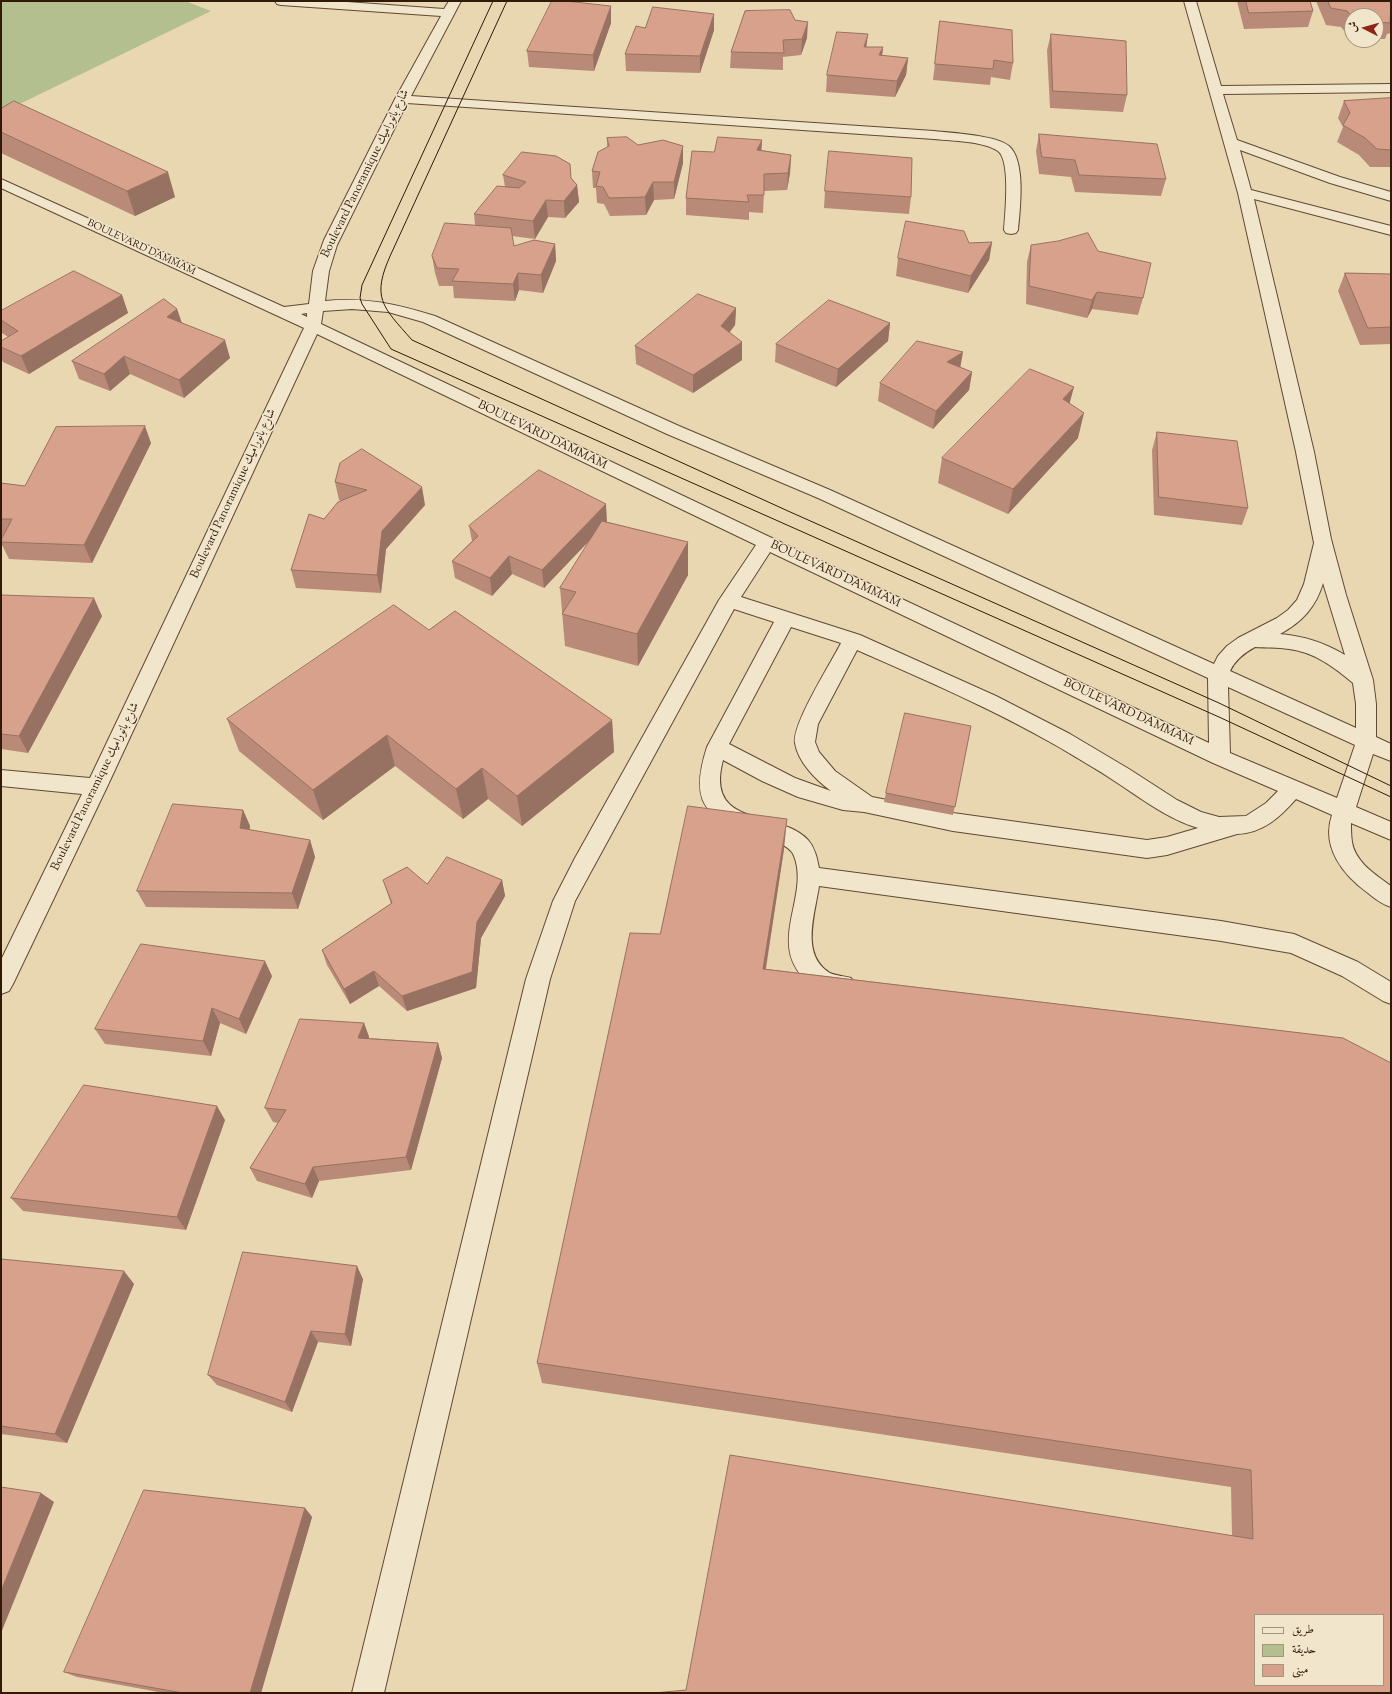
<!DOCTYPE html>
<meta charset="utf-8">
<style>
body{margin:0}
#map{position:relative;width:1392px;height:1694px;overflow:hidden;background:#e9d7b1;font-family:"Sorts Mill Goudy",Amiri,serif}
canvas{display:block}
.frame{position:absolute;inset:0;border:2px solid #321a09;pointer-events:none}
.legend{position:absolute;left:1254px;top:1614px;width:130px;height:72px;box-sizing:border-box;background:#f1e5cc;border:1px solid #a5947e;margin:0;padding:5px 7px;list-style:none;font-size:12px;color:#321a09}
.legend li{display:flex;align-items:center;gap:8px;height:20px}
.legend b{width:20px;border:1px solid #a5947e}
.north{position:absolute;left:1344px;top:8px;width:40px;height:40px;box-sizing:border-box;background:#f1e5cc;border:1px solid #a5947e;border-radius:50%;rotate:276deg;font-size:11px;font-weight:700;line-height:16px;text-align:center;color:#321a09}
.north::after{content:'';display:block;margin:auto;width:14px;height:18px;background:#8f2418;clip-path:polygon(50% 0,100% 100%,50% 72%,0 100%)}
</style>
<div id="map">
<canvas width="1392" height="1694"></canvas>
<div class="frame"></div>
<ul class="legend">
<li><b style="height:5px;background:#f1e5cc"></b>طريق</li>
<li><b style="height:11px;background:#b3bf8e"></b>حديقة</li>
<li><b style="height:11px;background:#d8a18b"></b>مبنى</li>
</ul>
<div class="north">ش</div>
</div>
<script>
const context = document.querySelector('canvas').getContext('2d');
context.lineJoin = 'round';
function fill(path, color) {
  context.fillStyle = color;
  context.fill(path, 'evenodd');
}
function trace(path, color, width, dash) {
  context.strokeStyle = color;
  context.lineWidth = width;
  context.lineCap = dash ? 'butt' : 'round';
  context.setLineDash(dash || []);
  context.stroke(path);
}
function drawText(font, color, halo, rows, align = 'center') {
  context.font = font + ' "Sorts Mill Goudy",Amiri,serif';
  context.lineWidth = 3;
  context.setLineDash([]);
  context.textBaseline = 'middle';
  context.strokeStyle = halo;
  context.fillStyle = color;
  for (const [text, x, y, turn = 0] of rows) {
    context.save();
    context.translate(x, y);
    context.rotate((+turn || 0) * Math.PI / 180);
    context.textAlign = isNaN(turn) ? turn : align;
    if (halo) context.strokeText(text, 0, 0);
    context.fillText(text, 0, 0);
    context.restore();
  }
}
fill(new Path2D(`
 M1,1H185L211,11L1,113Z`), '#b3bf8e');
const minor = new Path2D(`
 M275,1H333L444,9L449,1H461L411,96L934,131C951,133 996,135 1009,146C1026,161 1020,209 1018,230L1016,233L1011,234L1006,233L1004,230C1005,215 1011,161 998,151C983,141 952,141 934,139L407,103L337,245L329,271L325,301C365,297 396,304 435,316L679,426L830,490L1214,664L1218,656L1227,646L1238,638L1277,618L1288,610L1297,600L1304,584L1314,543L1296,452L1238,193L1184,1H1196L1221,86L1391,84V92L1223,94L1237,140L1340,177L1391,192V201L1330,183L1240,150L1251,190L1391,226V235L1254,199L1314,452L1331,539L1346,595L1373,680L1376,704V737L1391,744V761L1373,754L1356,807L1391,822V840L1351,823C1351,829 1351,836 1352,842C1355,862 1376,875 1391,886V907C1382,904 1375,899 1368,893C1343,875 1321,847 1332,815L1296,799C1280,817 1263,833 1237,834L1167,855L1147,858L953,831L864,812L843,810L798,797L762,781L723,760C704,830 780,809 808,840C815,848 817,858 819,868L1221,921L1294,934L1358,962L1391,982V1004L1383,1001L1342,976L1291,953L1221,941L819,886C815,914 800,955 830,973C836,976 845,976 851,978L855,985L851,992C839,996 824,995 814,987C761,948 811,899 794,856C792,849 782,844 775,841C765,837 754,835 743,831C697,814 693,791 707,747L774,622L734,609L575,901L550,979L384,1693H352L526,979L553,901L575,858L719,600L756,545L317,334L107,787L13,984L9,991L1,994V960L82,794L1,786V770L90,778L304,328L1,188V179L284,307L309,304L313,271L324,240L395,99L441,16L281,5L277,4ZM352,309L388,312L423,322L667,434L818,498L1208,678L1209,743L774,539L321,324L323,311ZM307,313V317L301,314ZM770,552L1213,763L1278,791L1266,803L1246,816L1219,817L1201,812L1177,800L1129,769L1070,734L996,696L860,635L741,597ZM1323,583L1345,655C1325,643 1304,636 1280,634C1302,622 1316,607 1323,583ZM791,627L841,643C831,663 792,724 795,743C798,762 816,780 831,791L795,778L729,744ZM1255,647C1266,648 1277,647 1289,649C1314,652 1334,667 1353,683L1356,704V728L1230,671C1235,660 1244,653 1255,647ZM857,650C925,680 993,709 1057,746C1077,758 1097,769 1116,782C1142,799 1168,819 1198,828L1167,837L1147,840L953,813L872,797L835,771L819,752L815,742L818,724ZM1228,687L1355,745L1337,798L1230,753Z`);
trace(minor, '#604933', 2);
fill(minor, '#f1e5cc');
trace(new Path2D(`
 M493,1L362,285L360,298L362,304L391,349L1219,717L1391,797
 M507,1L391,254C371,298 382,306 412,340L788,511L1219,703L1391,786`), '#321a09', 1);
fill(new Path2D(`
 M1237,1H1310L1313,11L1308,27L1244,29Z
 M1316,1H1391V33L1387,34L1385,39H1376V16H1352V37H1349L1341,27L1326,25Z
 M611,6V23L594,71L529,67L527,51Z
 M745,11L807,38L801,55L783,57V70L730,68L731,52Z
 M940,21L1013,63L1010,80L991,77L990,85L933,80Z
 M645,28L714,30L700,73L626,71L625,54Z
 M1051,34L1127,95L1123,112L1050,108L1047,50Z
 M866,47H883L882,56L908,58L906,75L895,97L826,92L827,75Z
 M1391,98V167H1370L1359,155L1337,142L1343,127L1338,118L1344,101Z
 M1,109L175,197L135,216L1,153Z
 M1039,134L1166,179L1161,196L1075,192L1071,177L1039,174L1036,151Z
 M607,138L638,145L683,146V163L674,199L654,200L646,215L610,216L604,204L597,203L596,188H593L592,171L607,147Z
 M762,140L761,150L791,155L790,173L787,190L764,191L763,213L749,212V220L686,215V198L714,152Z
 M503,175L571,178L577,185L579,202L565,218L548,217L535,239L512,236L514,246L555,244L556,261L543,293L519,290L515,301L454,298L453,286H439L435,273L432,256L475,225L474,214L505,187Z
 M825,191L911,197L909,214L824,208Z
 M992,242L989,260L968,293L896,276L898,258L969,243Z
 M1031,245L1098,251L1143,298L1138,315L1092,309L1087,318L1026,304L1027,262Z
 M1345,273L1391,274V344L1360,345L1338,291Z
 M122,295L128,313L29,374L3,362L1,358V341L8,337L2,333L1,331V311Z
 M736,308L735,325L730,332L742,360L693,393L636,364L635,346Z
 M177,309L182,323L230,358L184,398L130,374L110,391L79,379L72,361Z
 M890,323L888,341L836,387L775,362L776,344Z
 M960,367L972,372L969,390L933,429L878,401L880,383Z
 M1070,403L1078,438L1008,514L938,483L942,458Z
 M1157,432L1248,508L1242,525L1154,515L1152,450Z
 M151,443L92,563L9,559L1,543V540L3,536H1V483L25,486Z
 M340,463L425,505L386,549L381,593L296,588L291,570L324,519L341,501L339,500L335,482Z
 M607,522L688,542V575L638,666L565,646L560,588L591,539L544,588L512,574L492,596L455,578L452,561L472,541L469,526Z
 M1,595L102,616L28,753L1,749Z
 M429,630L612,720L614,752L522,826L488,799L463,819L395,766L323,820L239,751L227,719Z
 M971,726L953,815L884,802L886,793Z
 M243,810L250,826L249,830L310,840L315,857L298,909L146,907L137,891Z
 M784,849L766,969L1343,1038L1391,1693L686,1690L1232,1536L1231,1487L542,1383L537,1363L660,934Z
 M383,880L427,884L502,880L505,896L481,938L476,988L407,1011L379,986L350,1004L327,965L322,950L391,904Z
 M272,976L246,1034L220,1023L211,1056L105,1044L95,1029Z
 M364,1023L369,1037V1038L438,1043L442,1058L411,1170L319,1181L312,1198L257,1181L250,1168L278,1123L273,1122L265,1108Z
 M225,1120L186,1230L23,1211L11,1198Z
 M1,1259L134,1284L67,1443L1,1434Z
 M363,1279L351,1346L318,1342L292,1412L217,1385L208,1375Z
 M305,1508L312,1517L261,1693H164L77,1677L64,1672Z`), '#ba8a78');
fill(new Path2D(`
 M611,6V23L594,71L593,55Z
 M714,14V30L700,73V56Z
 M808,22L807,38L801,55L802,39Z
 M868,34L866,50L864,47Z
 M883,47L881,64L879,55Z
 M908,58L906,75L895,97L897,81Z
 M762,140L761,157L757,150Z
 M683,146V163L674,199V182Z
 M791,155L790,173L787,190L788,173Z
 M168,172L175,197L135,216L127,191Z
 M571,181L577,185L579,202L565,218L564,201Z
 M653,182L654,200L646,215L645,197Z
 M546,200L548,217L535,239L533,221Z
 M992,242L989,260L968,293L971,276Z
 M555,244L556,261L543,293L541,275Z
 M518,273L519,290L515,301L513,284Z
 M1097,292L1092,309L1087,318L1092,300Z
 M122,295L128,313L29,374L21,356Z
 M736,308L735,325L721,343V326Z
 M177,309L183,327L167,317Z
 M890,323L888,341L836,387L838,369Z
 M225,340L230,358L184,398L179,380Z
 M742,342V360L693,393V375Z
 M963,352L960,369L947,362Z
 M124,356L130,374L110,391L104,374Z
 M972,372L969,390L933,429L936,411Z
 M1074,387L1067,413L1063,399Z
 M1084,413L1078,438L1008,514L1013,489Z
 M145,426L151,443L92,563L84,545Z
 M422,487L425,505L386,549L381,593L377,575L382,531Z
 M606,504L607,522L544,588L542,570Z
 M688,542V575L638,666L637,634Z
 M509,556L512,574L492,596L490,578Z
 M94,598L102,616L28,753L19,736Z
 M612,720L614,752L522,826L517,796Z
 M387,735L395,766L323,820L313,790Z
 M482,768L488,799L463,819L456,789Z
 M243,810L250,826L247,844L240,828Z
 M787,819L784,849L761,997L763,969Z
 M310,840L315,857L298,909L292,893Z
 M502,880L505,896L481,938L476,988L407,1011L402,996L477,922Z
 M265,961L272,976L246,1034L239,1019Z
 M374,971L379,986L350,1004L344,989Z
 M212,1008L220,1023L211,1056L203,1041Z
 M364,1023L369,1037L364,1053L358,1038Z
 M438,1043L442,1058L411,1170L406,1157Z
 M217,1106L225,1120L186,1230L177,1217Z
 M313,1167L319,1181L312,1198L305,1184Z
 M357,1266L363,1279L351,1346L345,1334Z
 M124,1271L134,1284L67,1443L55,1434Z
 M311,1331L318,1342L292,1412L285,1402Z
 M41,1493L54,1502L1,1633V1591Z
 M305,1508L312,1517L261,1693H250Z`), '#977161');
const building = new Path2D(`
 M552,1H565L611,6L593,55L527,51Z
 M1246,1H1310L1313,11L1249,13Z
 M1328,1H1391L1390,23L1376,22V16H1352V17L1347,11L1331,8Z
 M653,7L714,14L700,56L625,54L636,26L645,28Z
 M790,10L795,20L808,22L802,39L783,40L784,53L731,52L745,11Z
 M940,21L1012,30L1013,63L994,60L993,69L935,64Z
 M837,32L868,34L864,47H883L879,55L908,58L897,81L827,75Z
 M1051,34L1126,41L1127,95L1053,91Z
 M1391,98V150L1377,149L1365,138L1343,125L1350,113L1344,101Z
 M14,101L168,172L127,191L1,132V109Z
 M1039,134L1157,144L1166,179L1079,175L1075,160L1042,157Z
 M627,137L638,145L663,140L683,146L674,182H653L645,197L609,198L603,187L596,186L600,172L592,171L598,152L609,146L607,138Z
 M718,137L762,140L757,150L791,155L788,173L764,174V195H747L749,202L686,198L692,151L714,152Z
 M829,151L912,158L911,197L825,191Z
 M522,152L556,156L570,164L571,178L577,185L564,201L546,200L533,221L474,214L497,186L519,188L526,182L503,175Z
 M906,221L964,231L969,243L992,242L971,276L898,258Z
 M445,223L511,228L514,246L534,240L555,244L541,275L518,273L513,284L452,281L459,269L437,268L432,256Z
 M1088,233L1098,251L1151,263L1143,298L1097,292L1092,300L1029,286L1031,245L1058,241Z
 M74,271L122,295L21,356L1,347V341L18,331L1,320V311Z
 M1345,273L1391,274V327L1368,328Z
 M698,294L736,308L721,326L742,342L693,375L635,346Z
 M164,299L177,309L167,317L225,340L179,380L124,356L104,374L72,361Z
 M829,300L890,323L838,369L776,344Z
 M917,341L963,352L947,362L972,372L936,411L880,383Z
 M1030,369L1074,387L1063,399L1084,413L1013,489L942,458Z
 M145,426L84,545L1,542V540L12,519H1V483L25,486L56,427Z
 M1157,432L1237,441L1248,508L1159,497Z
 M362,449L422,487L382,531L377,575L291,570L309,514L324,519L338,502L367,490L335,482L340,463Z
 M539,470L606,504L542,570L509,556L490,578L452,561L478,536L469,526Z
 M602,521L688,542L637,634L562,614L576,592L560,588Z
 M1,595L94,598L19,736L1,734Z
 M394,605L429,630L455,611L612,720L517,796L482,768L456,789L387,735L313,790L227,719Z
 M905,713L971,726L955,807L886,793Z
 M173,804L243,810L240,828L310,840L292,893L137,891Z
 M688,806L787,819L763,969L1343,1038L1391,1063V1693H653L686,1690L730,1455L1253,1539L1251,1470L537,1363L630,933L660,934ZM1255,1615H1383V1685H1255Z
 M447,857L502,880L477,922L472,972L402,996L374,971L344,989L322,950L392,903L383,880L407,867L427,884Z
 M141,944L265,961L239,1019L212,1008L203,1041L95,1029Z
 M300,1019L364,1023L358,1038L438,1043L406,1157L313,1167L305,1184L250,1168L286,1110L265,1108Z
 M84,1085L217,1106L177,1217L11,1198Z
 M243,1252L357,1266L345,1334L311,1331L285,1402L208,1375Z
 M1,1259L124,1271L55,1434L1,1426Z
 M1,1487L41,1493L1,1591Z
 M144,1490L305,1508L250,1693H183L64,1672Z`);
fill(building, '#d8a18b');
trace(building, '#977161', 1);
drawText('10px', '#321a09', '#f1e5cc', [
 ["BOULEVARD DAMMAM",141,248,25]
]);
drawText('12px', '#321a09', '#f1e5cc', [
 ["Boulevard Panoramique شارع بانوراميك",366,174,-64],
 ["BOULEVARD DAMMAM",542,436,26],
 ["Boulevard Panoramique شارع بانوراميك",234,494,-65],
 ["BOULEVARD DAMMAM",835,575,25],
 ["BOULEVARD DAMMAM",1128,713,25],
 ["Boulevard Panoramique شارع بانوراميك",96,787,-64]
]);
</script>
